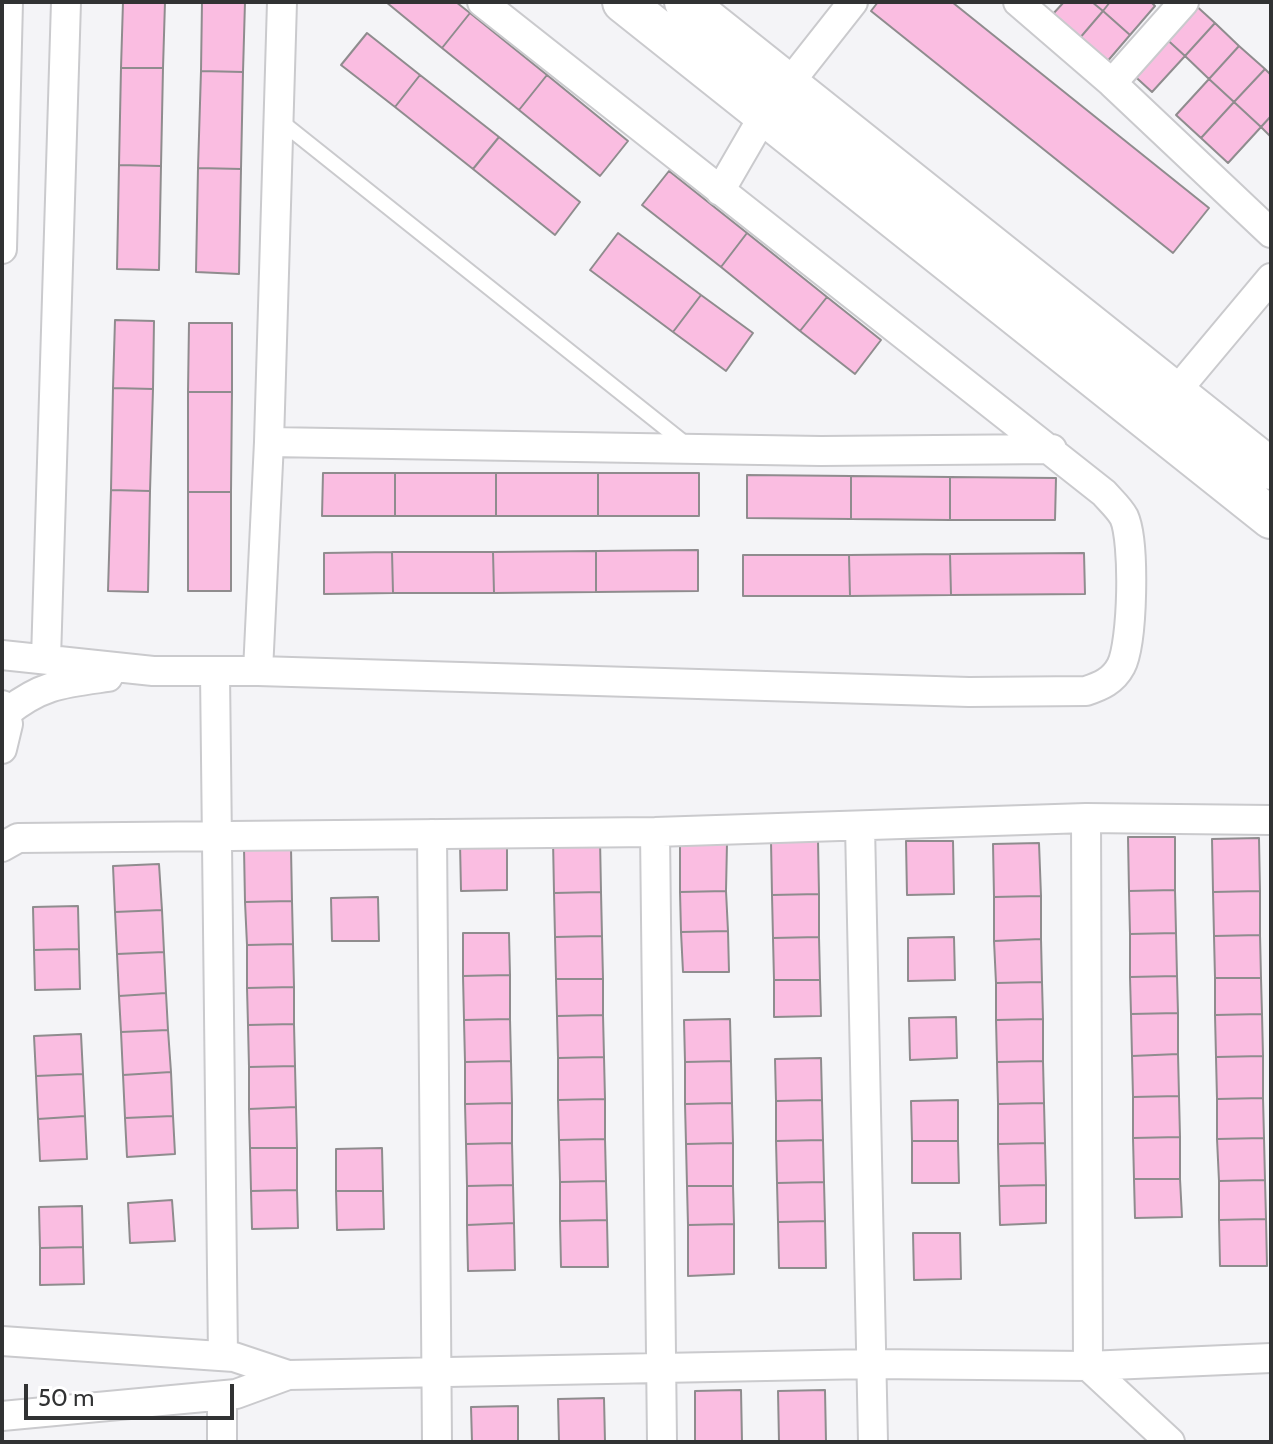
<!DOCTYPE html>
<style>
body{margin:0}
#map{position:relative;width:1273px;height:1444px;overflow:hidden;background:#f4f4f7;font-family:Cabin,sans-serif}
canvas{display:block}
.frame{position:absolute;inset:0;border:4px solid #313233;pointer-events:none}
.scale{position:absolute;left:24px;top:1384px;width:210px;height:36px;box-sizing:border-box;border:4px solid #313233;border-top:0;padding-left:10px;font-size:24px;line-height:28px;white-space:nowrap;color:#313233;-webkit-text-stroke:6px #fff;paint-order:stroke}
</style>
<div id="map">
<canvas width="1273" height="1444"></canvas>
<div class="frame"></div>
<div class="scale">50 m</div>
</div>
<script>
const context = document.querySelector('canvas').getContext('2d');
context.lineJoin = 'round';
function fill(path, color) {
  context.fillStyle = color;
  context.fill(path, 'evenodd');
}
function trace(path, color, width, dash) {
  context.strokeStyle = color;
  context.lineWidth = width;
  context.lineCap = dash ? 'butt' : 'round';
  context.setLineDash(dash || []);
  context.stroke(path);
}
const building = new Path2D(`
 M123,2H165L163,68H121Z
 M202,2H245L243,72L201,71Z
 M386,2H456L470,13L442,48Z
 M878,2H952L1209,208L1173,253L871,11Z
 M1064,2H1092L1103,11L1079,39L1052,15Z
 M1092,2H1110L1103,11Z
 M1110,2H1151L1155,6L1130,35L1103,11Z
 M1192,2L1215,23L1185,56L1161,34Z
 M1103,11L1130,35L1106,63L1079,39Z
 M470,13L547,75L519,110L442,48Z
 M1215,23L1239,46L1209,79L1185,56Z
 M367,33L420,75L395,107L341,65Z
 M1161,34L1185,56L1152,92L1128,70Z
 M1239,46L1265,69L1234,102L1209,79Z
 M121,68H163L161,166L119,165Z
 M1265,69L1271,75V116L1261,127L1234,102Z
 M201,71L243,72L241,169L198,168Z
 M420,75L499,137L473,169L395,107Z
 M547,75L628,141L600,176L519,110Z
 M1209,79L1234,102L1201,138L1176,115Z
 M1234,102L1261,127L1228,163L1201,138Z
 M1271,116V137L1261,127Z
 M499,137L580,202L555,235L473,169Z
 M119,165L161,166L159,270L117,269Z
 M198,168L241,169L239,274L196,272Z
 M669,171L747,233L721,267L642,205Z
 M618,233L701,295L673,332L590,270Z
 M747,233L827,297L800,331L721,267Z
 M701,295L753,333L726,371L673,332Z
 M827,297L881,340L855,374L800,331Z
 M115,320L154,321L153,389L113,388Z
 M189,323H232V392H188Z
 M113,388L153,389L150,491L111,490Z
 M188,392H232L231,492H188Z
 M323,473H395V516H322Z
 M395,473H496V516H395Z
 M496,473H598V516H496Z
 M598,473H699V516H598Z
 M747,475L851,476V519L747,518Z
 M851,476L950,477V520L851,519Z
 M950,477L1056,478L1055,520H950Z
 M111,490L150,491L148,592L108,591Z
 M188,492H231V591H188Z
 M698,550V591L596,592V551Z
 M596,551V592L494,593L493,552Z
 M392,552L393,593L324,594V553Z
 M392,552H493L494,593H393Z
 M1084,553L1085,594L951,595L950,554Z
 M950,554L951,595L850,596L849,555Z
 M743,555H849L850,596H743Z
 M1128,837H1175V890L1129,891Z
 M1259,838L1260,891L1213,892L1212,839Z
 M600,839L601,892L554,893L553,840Z
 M818,840L819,894L772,895L771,841Z
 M906,841H953L954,894L907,895Z
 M507,843V890L461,891L460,844Z
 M727,843L726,891L680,892V844Z
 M1039,843L1041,896L994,897L993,844Z
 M244,848H291L292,901L245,902Z
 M159,864L162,910L115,912L113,866Z
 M1175,890L1176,933L1130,934L1129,891Z
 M726,891L728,931L681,932L680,892Z
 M1260,891V935L1214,936L1213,892Z
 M601,892L602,936L555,937L554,893Z
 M819,894V937L773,938L772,895Z
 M1041,896V939L994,941V897Z
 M378,897L379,941H332L331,898Z
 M292,901L293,944L247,945L245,902Z
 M78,906L79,949L34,950L33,907Z
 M162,910L164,952L117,954L115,912Z
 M728,931L729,972H683L681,932Z
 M463,933H509L510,975L463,976Z
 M1176,933L1177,976L1130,977V934Z
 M1260,935L1261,978H1215L1214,936Z
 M602,936L603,979H556L555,937Z
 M819,937L820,980H774L773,938Z
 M954,937L955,980L908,981V938Z
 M1041,939L1042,982L996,983L994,941Z
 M293,944L294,987L247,988V945Z
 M79,949L80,989L35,990L34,950Z
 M164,952L166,993L119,996L117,954Z
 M510,975V1019L464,1020L463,976Z
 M1177,976L1178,1013L1131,1014L1130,977Z
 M1215,978H1261L1262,1014L1215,1015Z
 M556,979H603V1015L557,1016Z
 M774,980H820L821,1016L774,1017Z
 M1042,982L1043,1019L996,1020V983Z
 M294,987V1024L248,1025L247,988Z
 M166,993L168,1030L121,1032L119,996Z
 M1178,1013V1054L1132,1056L1131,1014Z
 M1262,1014L1263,1056L1216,1057L1215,1015Z
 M603,1015L604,1057L558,1058L557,1016Z
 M956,1017L957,1058L910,1060L909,1018Z
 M510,1019L511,1061L465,1062L464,1020Z
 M730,1019L731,1061L685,1062L684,1020Z
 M1043,1019V1061L997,1062L996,1020Z
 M294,1024L295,1066L249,1067L248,1025Z
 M168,1030L171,1072L123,1075L121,1032Z
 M81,1034L83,1074L36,1076L34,1036Z
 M1178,1054L1179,1096L1133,1097L1132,1056Z
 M1263,1056V1098L1217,1099L1216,1057Z
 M604,1057L605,1099L558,1100V1058Z
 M821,1058L822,1100L776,1101L775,1059Z
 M511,1061L512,1103L465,1104V1062Z
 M731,1061L732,1103L685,1104V1062Z
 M1043,1061L1044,1103L998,1104L997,1062Z
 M295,1066L296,1107L249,1109V1067Z
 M171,1072L173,1116L125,1118L123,1075Z
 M83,1074L85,1116L38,1119L36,1076Z
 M1179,1096L1180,1137L1133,1138V1097Z
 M1263,1098L1264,1138L1217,1139V1099Z
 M605,1099V1139L559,1140L558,1100Z
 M822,1100L823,1140L776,1141V1101Z
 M958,1100V1141H912L911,1101Z
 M512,1103V1143L466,1144L465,1104Z
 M732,1103L733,1143L686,1144L685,1104Z
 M1044,1103L1045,1143L998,1144V1104Z
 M296,1107L297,1148H250L249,1109Z
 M85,1116L87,1159L40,1161L38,1119Z
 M173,1116L175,1154L127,1157L125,1118Z
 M1180,1137V1179H1134L1133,1138Z
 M1264,1138L1265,1180L1219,1181L1217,1139Z
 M605,1139L606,1181L560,1182L559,1140Z
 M823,1140L824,1182L777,1183L776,1141Z
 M912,1141H958L959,1183H912Z
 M512,1143L513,1185L467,1186L466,1144Z
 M733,1143V1186H687L686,1144Z
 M1045,1143L1046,1185L999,1186L998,1144Z
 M250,1148H297V1190L251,1191Z
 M382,1148L383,1191H336V1149Z
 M1134,1179H1180L1182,1217L1135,1218Z
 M1265,1180L1266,1219L1219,1220V1181Z
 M606,1181L607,1220L560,1221V1182Z
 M824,1182L825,1221L778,1222L777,1183Z
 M513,1185L514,1223L467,1225V1186Z
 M1046,1185V1223L1000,1225L999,1186Z
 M687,1186H733L734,1224L688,1225Z
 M297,1190L298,1228L252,1229L251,1191Z
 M336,1191H383L384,1229L337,1230Z
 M172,1200L175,1241L130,1243L128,1203Z
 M82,1206L83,1247L40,1248L39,1207Z
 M1266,1219L1267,1266H1220L1219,1220Z
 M607,1220L608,1267H561L560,1221Z
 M825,1221L826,1268H779L778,1222Z
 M514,1223L515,1270L468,1271L467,1225Z
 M734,1224V1274L688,1276V1225Z
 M913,1233H960L961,1279L914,1280Z
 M83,1247L84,1284L40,1285V1248Z
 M741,1390L742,1442H695V1391Z
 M825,1390L826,1442H779L778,1391Z
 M604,1398L605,1442H559L558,1399Z
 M518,1406V1442H472L471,1407Z`);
fill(building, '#fabde1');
trace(building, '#8f8c8e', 2);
const service = new Path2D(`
 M279,120L688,446`);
const minor = new Path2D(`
 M1018,2L1112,83L1271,233
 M1112,83L1184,2
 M720,191L764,115L853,2
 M2,249L8,2
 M1163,407L1271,278
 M269,442L821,451L1052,449
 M2,655L153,671H258L969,692L1086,691C1101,686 1113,681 1121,666C1133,643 1135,541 1124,517C1119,508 1111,501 1104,493L482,2
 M46,659L66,2
 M258,671L269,442L282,2
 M215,673L223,1356
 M2,705L8,724L2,749
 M6,713C42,684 64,683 108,677
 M1086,818L1088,1366L1170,1442
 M860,826L873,1442
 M655,832L662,1442
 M432,834L437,1442
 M2,847L18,838L655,832L1086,818L1271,820
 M2,1341L234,1357L288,1375
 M222,1396V1442
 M2,1416L236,1394L288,1375L872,1364L1088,1366L1271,1358`);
const secondary = new Path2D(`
 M623,2L1271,518
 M685,2L1271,469`);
trace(service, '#cacacd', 18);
trace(minor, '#cacacd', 32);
trace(secondary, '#cacacd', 44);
trace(service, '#fff', 14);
trace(minor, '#fff', 28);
trace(secondary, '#fff', 40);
</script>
